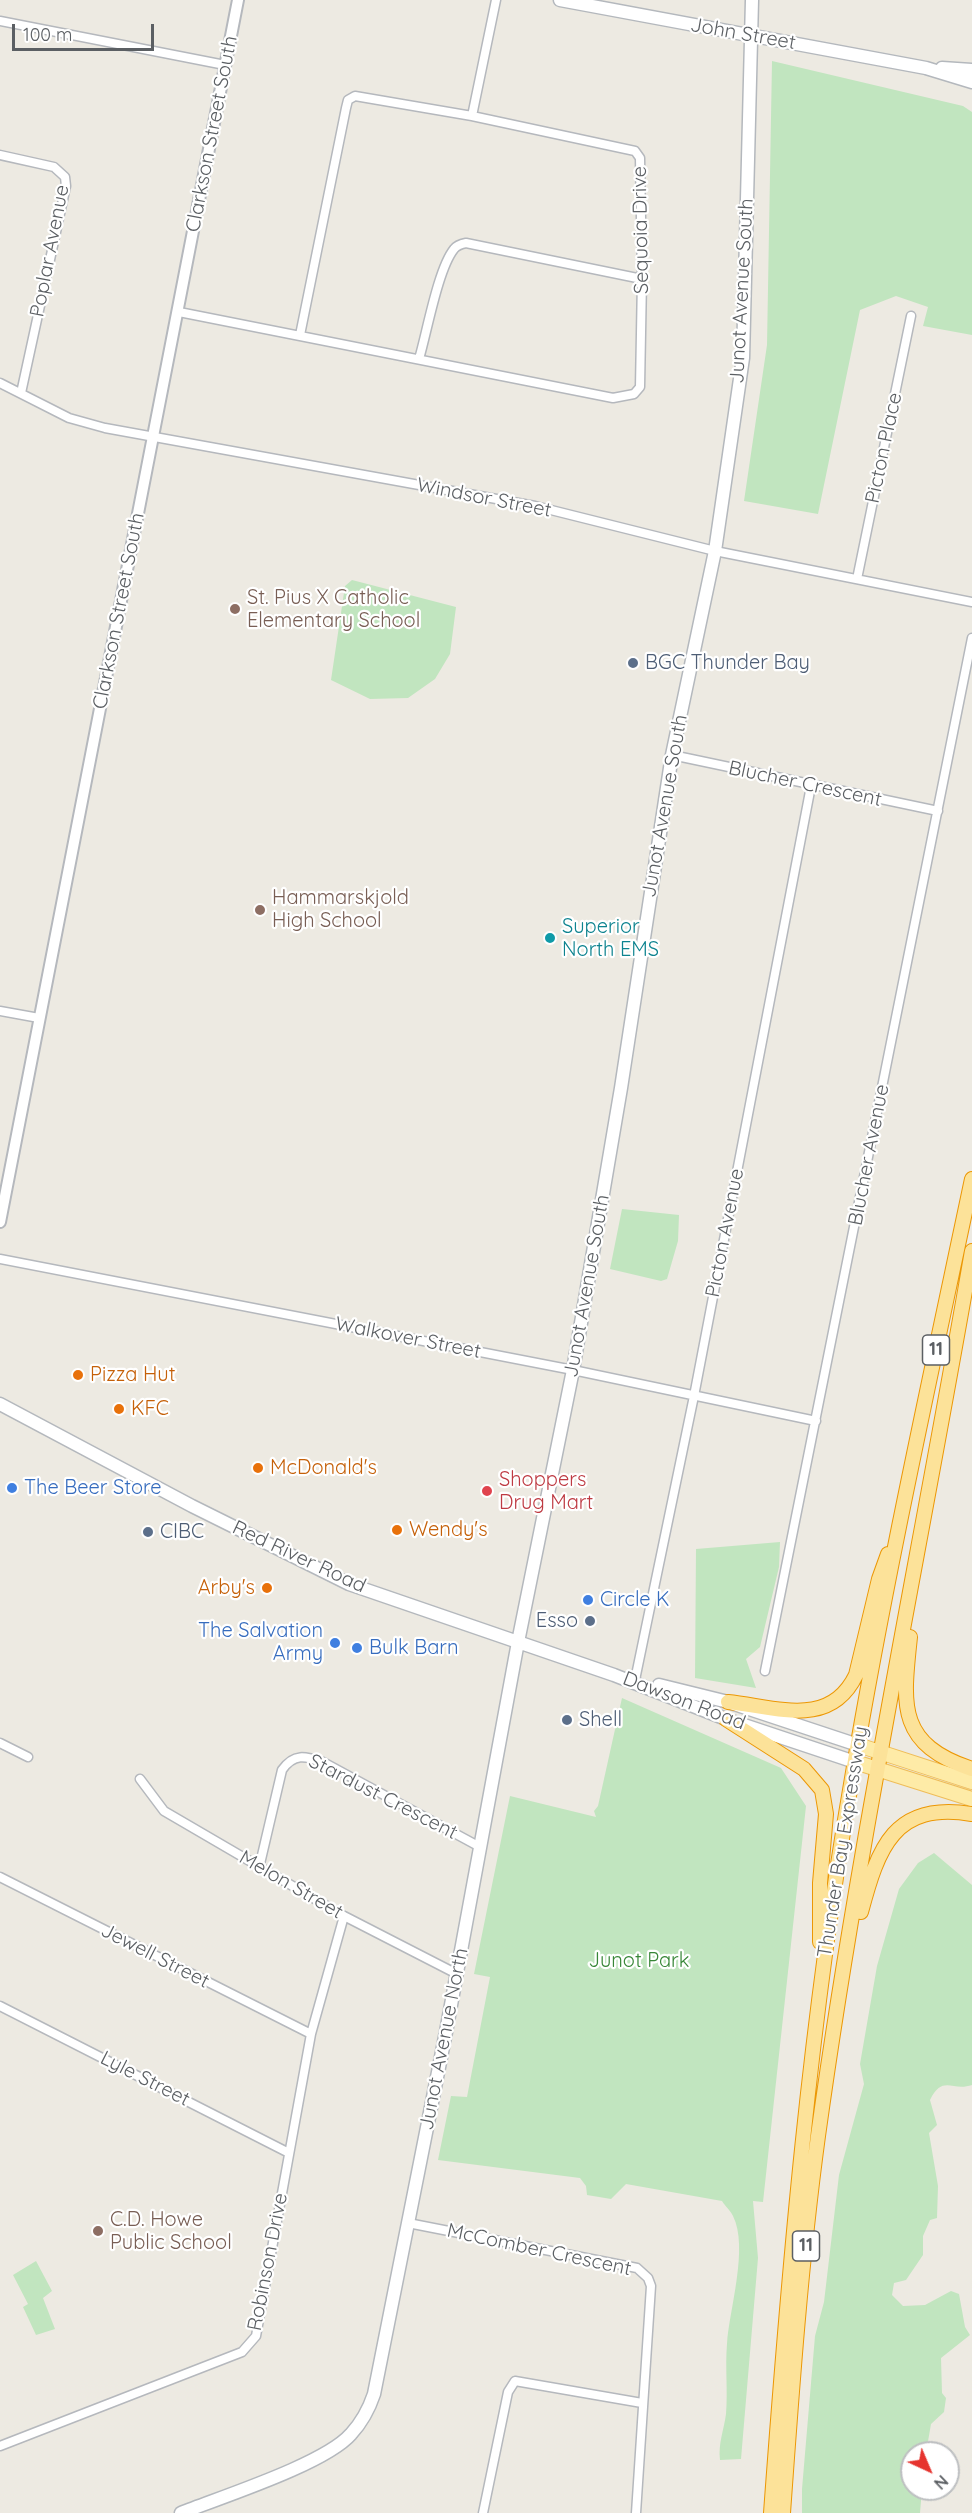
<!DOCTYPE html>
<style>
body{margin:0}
#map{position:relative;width:972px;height:2513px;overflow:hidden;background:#edeae2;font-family:Quicksand,sans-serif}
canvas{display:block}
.north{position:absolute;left:900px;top:2441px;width:60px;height:60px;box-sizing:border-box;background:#fff;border:2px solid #bdbfc1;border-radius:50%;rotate:136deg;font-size:16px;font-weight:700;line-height:24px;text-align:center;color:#5b5f63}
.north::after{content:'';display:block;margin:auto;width:21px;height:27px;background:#e6342f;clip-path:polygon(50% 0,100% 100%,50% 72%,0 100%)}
.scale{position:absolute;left:12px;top:24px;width:142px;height:27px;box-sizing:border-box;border:3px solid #5b5f63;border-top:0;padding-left:8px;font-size:18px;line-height:21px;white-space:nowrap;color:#5b5f63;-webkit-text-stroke:4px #fff;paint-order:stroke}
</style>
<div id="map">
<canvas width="972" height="2513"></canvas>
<div class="north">N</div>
<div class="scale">100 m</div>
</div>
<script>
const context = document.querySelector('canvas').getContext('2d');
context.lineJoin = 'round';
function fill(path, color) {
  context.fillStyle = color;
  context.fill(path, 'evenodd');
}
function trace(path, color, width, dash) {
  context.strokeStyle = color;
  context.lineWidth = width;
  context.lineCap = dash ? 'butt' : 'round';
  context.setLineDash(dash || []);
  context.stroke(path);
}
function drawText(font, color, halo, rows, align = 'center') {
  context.font = font + ' Quicksand,sans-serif';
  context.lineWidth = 4.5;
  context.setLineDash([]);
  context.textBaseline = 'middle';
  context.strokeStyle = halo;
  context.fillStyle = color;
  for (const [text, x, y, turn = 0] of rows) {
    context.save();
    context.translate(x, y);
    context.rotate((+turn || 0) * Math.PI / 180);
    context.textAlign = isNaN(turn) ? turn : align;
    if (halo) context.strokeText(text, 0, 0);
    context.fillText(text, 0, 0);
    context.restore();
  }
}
fill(new Path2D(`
 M772,61L963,106L972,112V335L923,326L928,307L896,296L860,310L818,514L744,501L767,345Z
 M352,580L456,607L450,654L435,679L408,698L370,699L331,680L345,586Z
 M622,1209L679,1215L678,1241L667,1279L661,1281L610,1269Z
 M780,1542L779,1567L760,1647L746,1659L756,1688L695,1678L696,1549Z
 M622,1698L781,1768L806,1806L763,2202L753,2201L758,2258L741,2459L720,2460C718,2443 724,2430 726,2414C728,2391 725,2367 727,2344C729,2310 749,2248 733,2216C731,2211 725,2206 722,2201L626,2184L611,2199L587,2195L586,2186L580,2178L438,2160L451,2096L467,2097L490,1977L474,1974L510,1796L596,1817L594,1811L598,1806Z
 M934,1853L972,1885V2085C952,2092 943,2074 930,2100L937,2125L929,2133L938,2186L937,2218L930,2220L923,2236V2255L906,2280L894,2283L892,2295L903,2306L925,2305L951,2291L959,2294L965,2327L970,2335L941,2358L942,2393L946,2398L944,2412L931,2424L926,2453H912V2489H922L920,2513H802V2489L815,2336L824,2302L839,2175L864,2084L860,2064L877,1966L899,1889L918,1863Z
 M36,2261L52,2291L43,2298L55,2329L36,2335L23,2307L28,2304L13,2275Z`), '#c1e5bf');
const minor = new Path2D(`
 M0,21L225,65
 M472,116L496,0
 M0,155L54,167L65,177L66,186L21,393
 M179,312L613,398L634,394L640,387L642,279L640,158L635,151L472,116L355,96L348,100L346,108L300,335
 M419,359C427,332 438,269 454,249C457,245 461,244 466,243L642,279
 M0,383L69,418L105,428L535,506L715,551L972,602
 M857,579L911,316
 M672,755L938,811
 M0,1011L39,1018
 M0,1259L573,1370L816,1421
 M765,1671L972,638
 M635,1680L694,1396L811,786
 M0,1743L28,1757
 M140,1779L164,1811L344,1916L457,1974
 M259,1868L282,1770C294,1753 305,1756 323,1762L480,1847
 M0,1877L311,2034
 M0,2006L289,2153
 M408,2223L637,2268L648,2278L651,2286L636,2513
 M0,2446L242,2352L256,2336L311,2034L344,1916
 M483,2513L508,2392L515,2381L642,2403`);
const tertiary = new Path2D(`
 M0,1222L238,0`);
const secondary = new Path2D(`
 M560,0L926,68L972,82
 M942,68L972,70
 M0,1404L192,1506L349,1584L614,1675L726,1719L855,1762
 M659,1685L728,1702L858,1745
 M181,2513C221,2497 325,2464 351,2434C362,2422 369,2409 374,2394L446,2032L518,1642L573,1370L621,1088L672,755L715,551L743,358L752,0`);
const primary = new Path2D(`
 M858,1745L972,1782
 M855,1762L972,1799`);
const trunk = new Path2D(`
 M910,1637C903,1704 896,1744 972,1769
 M728,1702C776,1707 830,1729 856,1675L879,1579L888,1554
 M726,1719L804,1769L822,1790L826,1814L820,1883V1942
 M861,1912C878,1848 894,1801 972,1814
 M771,2513C789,2267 810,2021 852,1778C886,1577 930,1378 972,1179
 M783,2513C792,2387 801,2261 818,2136C859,1840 921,1546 972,1251`);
trace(minor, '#b5b8bd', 11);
trace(tertiary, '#b5b8bd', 14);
trace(secondary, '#b4b8bd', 15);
trace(primary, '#efbd59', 16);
trace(trunk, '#ec9704', 16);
trace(minor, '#fff', 8);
trace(tertiary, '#fff', 10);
trace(secondary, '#fff', 12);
trace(primary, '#feeba7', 14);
trace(trunk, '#fce299', 14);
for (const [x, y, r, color] of [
 [235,609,6,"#8d6e63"],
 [633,663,6,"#5c6f8a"],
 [260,910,6,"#8d6e63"],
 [550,938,6,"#0f9aa8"],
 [78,1375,6,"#e8710a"],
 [119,1409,6,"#e8710a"],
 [258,1468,6,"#e8710a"],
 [12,1488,6,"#3f7fe0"],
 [487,1491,6,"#e0444e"],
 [397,1530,6,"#e8710a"],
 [148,1532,6,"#5c6f8a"],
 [267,1588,6,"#e8710a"],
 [588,1600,6,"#3f7fe0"],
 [590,1621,6,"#5c6f8a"],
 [335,1643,6,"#3f7fe0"],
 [357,1648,6,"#3f7fe0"],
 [567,1720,6,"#5c6f8a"],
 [98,2231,6,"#8d6e63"]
]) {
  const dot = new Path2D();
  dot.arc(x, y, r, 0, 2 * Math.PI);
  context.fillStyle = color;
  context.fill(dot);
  trace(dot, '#fff', 2);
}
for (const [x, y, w] of [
 [936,1350,27],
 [806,2246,27]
]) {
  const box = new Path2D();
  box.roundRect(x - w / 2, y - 15, w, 30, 4.5);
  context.fillStyle = '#fff';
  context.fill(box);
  trace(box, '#5b5f63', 1.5);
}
drawText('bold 18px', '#5b5f63', null, [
 ["11",936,1350],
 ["11",806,2246]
]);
drawText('20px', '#5b5f63', '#fff', [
 ["John Street",743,34,10],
 ["Clarkson Street South",212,134,-79],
 ["Sequoia Drive",641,230,-91],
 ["Poplar Avenue",50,251,-79],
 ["Junot Avenue South",742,291,-87],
 ["Picton Place",884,448,-78],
 ["Windsor Street",484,498,11],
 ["Clarkson Street South",119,611,-79],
 ["Blucher Crescent",805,784,12],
 ["Junot Avenue South",665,806,-80],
 ["Blucher Avenue",869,1155,-79],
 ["Picton Avenue",725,1233,-79],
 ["Junot Avenue South",587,1286,-80],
 ["Walkover Street",408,1338,11],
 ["Red River Road",299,1557,25],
 ["Dawson Road",684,1701,21],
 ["Stardust Crescent",383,1797,27],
 ["Thunder Bay Expressway",843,1842,-81],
 ["Melon Street",291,1885,30],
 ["Jewell Street",155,1956,27],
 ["Junot Avenue North",444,2039,-79],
 ["Lyle Street",145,2079,27],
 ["McComber Crescent",539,2250,12],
 ["Robinson Drive",268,2262,-79]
]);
drawText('20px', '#785e54', '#fff', [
 ["St. Pius X Catholic",247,598],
 ["Elementary School",247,621],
 ["Hammarskjold",272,898],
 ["High School",272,921],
 ["C.D. Howe",110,2220],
 ["Public School",110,2243]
], 'left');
drawText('20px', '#4e5e75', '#fff', [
 ["BGC Thunder Bay",645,663],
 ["CIBC",160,1532],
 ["Esso",578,1621,"right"],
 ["Shell",579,1720]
], 'left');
drawText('20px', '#0d838f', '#fff', [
 ["Superior",562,927],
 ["North EMS",562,950]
], 'left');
drawText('20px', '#c56008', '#fff', [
 ["Pizza Hut",90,1375],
 ["KFC",131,1409],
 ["McDonald's",270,1468],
 ["Wendy's",409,1530],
 ["Arby's",255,1588,"right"]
], 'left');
drawText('20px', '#be3a42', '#fff', [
 ["Shoppers",499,1480],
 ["Drug Mart",499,1503]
], 'left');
drawText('20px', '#366cbe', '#fff', [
 ["The Beer Store",24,1488],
 ["Circle K",600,1600],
 ["The Salvation",323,1631,"right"],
 ["Army",323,1654,"right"],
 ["Bulk Barn",369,1648]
], 'left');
drawText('20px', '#378637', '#fff', [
 ["Junot Park",639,1961]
]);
</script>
